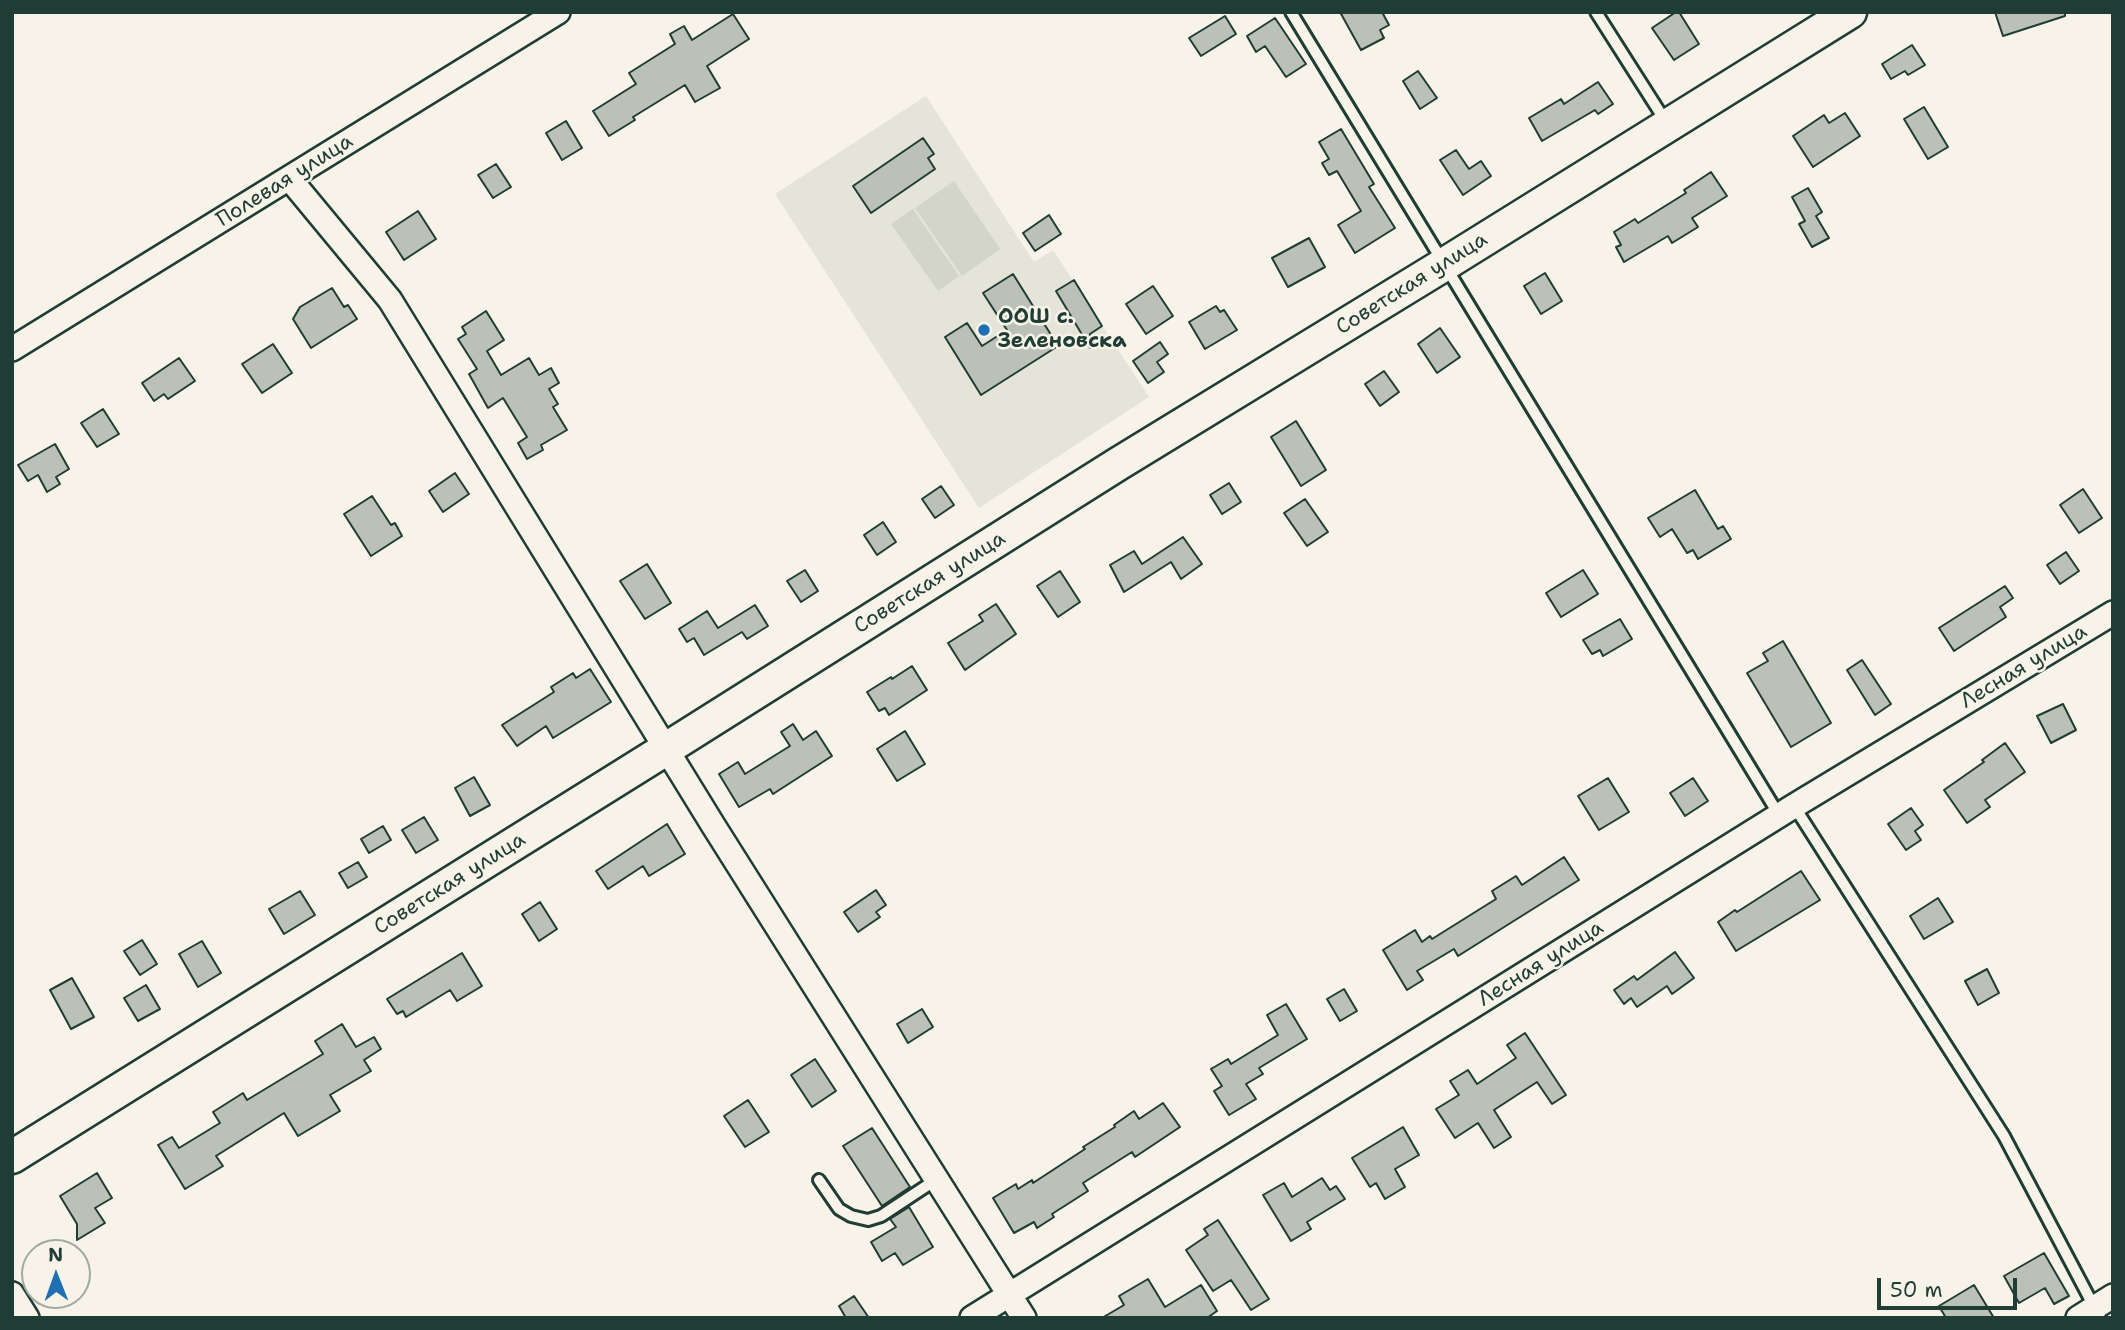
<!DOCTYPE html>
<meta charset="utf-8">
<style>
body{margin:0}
#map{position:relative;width:2125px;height:1330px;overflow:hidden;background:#f7f3e8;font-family:"Shantell Sans",sans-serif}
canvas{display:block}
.frame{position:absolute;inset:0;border:14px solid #1f3d34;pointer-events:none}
.north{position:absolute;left:21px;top:1239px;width:70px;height:70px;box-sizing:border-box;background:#f7f3e8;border:2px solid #a1aaa0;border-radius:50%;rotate:359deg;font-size:19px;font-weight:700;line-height:28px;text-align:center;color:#1f3d34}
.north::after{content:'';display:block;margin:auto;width:24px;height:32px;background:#1f6fb2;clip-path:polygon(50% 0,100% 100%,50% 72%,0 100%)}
.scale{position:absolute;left:1877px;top:1278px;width:140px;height:32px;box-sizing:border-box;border:4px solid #1f3d34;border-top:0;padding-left:9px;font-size:21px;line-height:24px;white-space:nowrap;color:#1f3d34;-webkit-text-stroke:5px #f7f3e8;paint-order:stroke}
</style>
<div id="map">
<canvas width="2125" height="1330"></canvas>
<div class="frame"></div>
<div class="north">N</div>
<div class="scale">50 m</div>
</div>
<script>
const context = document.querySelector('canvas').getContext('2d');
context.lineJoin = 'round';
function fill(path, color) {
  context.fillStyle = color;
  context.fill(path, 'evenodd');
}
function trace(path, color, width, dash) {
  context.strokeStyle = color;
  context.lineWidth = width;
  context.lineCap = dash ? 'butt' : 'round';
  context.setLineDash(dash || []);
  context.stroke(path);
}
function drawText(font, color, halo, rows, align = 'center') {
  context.font = font + ' "Shantell Sans",sans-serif';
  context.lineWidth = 5;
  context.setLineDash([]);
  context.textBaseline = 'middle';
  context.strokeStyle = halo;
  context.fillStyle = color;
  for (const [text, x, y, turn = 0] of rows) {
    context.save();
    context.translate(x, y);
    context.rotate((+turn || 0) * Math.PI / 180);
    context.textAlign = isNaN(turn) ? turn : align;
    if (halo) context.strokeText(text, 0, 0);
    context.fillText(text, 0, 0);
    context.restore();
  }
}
fill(new Path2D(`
 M926,96L1034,262L1053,250L1149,397L979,508L775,194Z`), '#e5e4d9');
fill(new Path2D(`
 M954,181L1000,249L962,276L915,208Z
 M913,209L959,276L938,291L891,224Z`), '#d3d5ca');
const building = new Path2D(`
 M1340,12H1382L1389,25L1380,30L1384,38L1361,50Z
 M1676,12H1679L1699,44L1674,60L1652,28Z
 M1995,12H2065V16L2003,36Z
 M733,14L749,39L707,66L720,88L695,102L685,85L633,117L635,120L609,136L593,111L636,84L629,73L675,44L670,34L684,26L692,40Z
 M1225,16L1236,34L1201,56L1189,38Z
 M1275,18L1306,64L1286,77L1265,46L1256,52L1247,36Z
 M1912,45L1925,65L1908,75L1905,71L1891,79L1882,64Z
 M1418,71L1437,98L1420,109L1403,81Z
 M1598,82L1613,104L1598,114L1595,110L1542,141L1529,118L1561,99L1564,104Z
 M1924,107L1948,147L1928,159L1904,119Z
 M1845,113L1860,136L1813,167L1793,136L1824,115L1829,123Z
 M566,121L582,148L562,160L546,133Z
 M1341,129L1374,184L1369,187L1395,228L1355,253L1338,225L1361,211L1337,171L1329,175L1322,163L1329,159L1319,142Z
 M923,138L934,154L928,158L935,169L871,213L853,186Z
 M1456,150L1469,169L1481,161L1491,176L1463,195L1440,160Z
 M496,164L511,187L493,198L478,175Z
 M1711,172L1727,196L1692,218L1698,227L1672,243L1668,236L1624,262L1616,247L1621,245L1614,232L1635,219L1638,223L1686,193L1684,190Z
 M1808,188L1822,212L1816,216L1829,238L1812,247L1799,224L1805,221L1792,197Z
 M418,211L436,239L404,260L386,232Z
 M1049,215L1061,234L1035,251L1023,233Z
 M1309,238L1325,267L1288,287L1272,258Z
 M1545,273L1562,301L1541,314L1524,286Z
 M1013,274L1058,346L981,395L945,337L967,323L982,346L1007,330L983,293Z
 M1074,280L1102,326L1090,334V348L1056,291Z
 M1153,286L1173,316L1146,334L1126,304Z
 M332,288L344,307L348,305L357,319L311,348L293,319L300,307Z
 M1216,306L1220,312L1224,310L1237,330L1205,349L1189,322Z
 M486,311L504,340L487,351L501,375L529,358L539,375L551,368L559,383L549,389L558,404L553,407L567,430L541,445L543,450L527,459L518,443L527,437L503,398L488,408L469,374L477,369L458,339L466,334L462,327Z
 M1440,328L1460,357L1437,373L1418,344Z
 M1160,342L1168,354L1157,362L1164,372L1148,383L1133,361Z
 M273,344L292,373L262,393L242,364Z
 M179,358L195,381L168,399L164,394L154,401L142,383Z
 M1384,371L1399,392L1380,406L1365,384Z
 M103,409L119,434L97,447L81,423Z
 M1296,421L1326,470L1301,486L1271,437Z
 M55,444L69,469L56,477L60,484L47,492L38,475L28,481L18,465Z
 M455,473L469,494L443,512L429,491Z
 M1229,483L1241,502L1222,514L1210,495Z
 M941,486L954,505L935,518L922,499Z
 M2083,489L2102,518L2079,533L2060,505Z
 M1695,490L1718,529L1723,526L1731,539L1698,559L1693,550L1687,553L1672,529L1660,537L1648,518Z
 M372,496L391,525L395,523L402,536L371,556L344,514Z
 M1305,499L1328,532L1307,546L1284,513Z
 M883,522L896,542L877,555L864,535Z
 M1183,537L1202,564L1181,579L1171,562L1124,592L1110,565L1134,551L1142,564Z
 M2066,552L2079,571L2060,584L2047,565Z
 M647,564L671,603L645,619L620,581Z
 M805,570L818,591L801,602L787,581Z
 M1583,570L1598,594L1561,617L1546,593Z
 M1060,571L1080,602L1058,617L1037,586Z
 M2005,586L2013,598L2000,607L2006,617L1954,651L1939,628Z
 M996,604L1016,634L965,670L948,643L983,621L979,615Z
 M755,605L768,626L747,639L742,632L704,655L694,638L687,642L679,629L707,611L718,628Z
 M1620,619L1632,639L1603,656L1600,650L1592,654L1583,640Z
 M1783,641L1831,723L1791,747L1747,673L1768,661L1763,653Z
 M1862,660L1891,704L1875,715L1847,670Z
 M912,666L927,690L889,715L885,708L879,711L867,692L891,677L892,679Z
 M590,669L611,702L553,738L546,726L517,746L502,725L554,692L551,687L573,673L576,678Z
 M2063,704L2076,730L2051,743L2037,716Z
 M793,724L803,740L816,731L832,756L773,794L770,789L739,807L719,774L738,762L745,774L790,746L781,732Z
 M905,731L925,764L897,781L877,749Z
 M2005,743L2025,772L1985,800L1990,807L1967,823L1944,790L1984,762L1982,760Z
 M474,777L490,805L470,816L455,788Z
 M1608,778L1629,812L1599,830L1578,796Z
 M1693,778L1708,801L1685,816L1670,793Z
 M1911,808L1923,825L1915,831L1921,840L1906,850L1888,824Z
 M424,817L438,840L416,853L402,830Z
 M667,824L685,854L649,876L643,866L608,889L596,871Z
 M383,826L391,840L369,853L361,839Z
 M1564,857L1579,880L1458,956L1454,949L1417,971L1423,980L1407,990L1383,950L1415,930L1422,942L1430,936L1432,939L1496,899L1492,891L1516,876L1522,885Z
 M358,862L367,877L348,888L339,873Z
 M1801,871L1820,900L1736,951L1718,922L1735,910L1737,912Z
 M876,890L886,905L876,912L880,917L858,932L844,912Z
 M300,891L315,915L284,934L269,909Z
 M1938,898L1953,922L1924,939L1910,916Z
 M540,902L557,929L539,941L522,914Z
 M142,940L157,964L140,975L124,951Z
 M202,941L221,973L198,987L179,954Z
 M1675,952L1694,978L1672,994L1667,986L1637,1007L1631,998L1624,1004L1614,990L1634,976L1637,980Z
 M462,953L482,986L457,1001L450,990L406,1017L403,1011L397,1014L387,999Z
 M1987,969L1999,993L1978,1005L1965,981Z
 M72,978L94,1017L71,1029L50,990Z
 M146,985L160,1009L138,1021L124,998Z
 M1344,989L1357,1011L1340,1021L1327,999Z
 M1286,1004L1307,1039L1259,1068L1263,1074L1246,1084L1256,1099L1229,1115L1214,1091L1222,1086L1211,1069L1228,1059L1231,1064L1278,1035L1267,1015Z
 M922,1009L933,1027L908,1043L897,1024Z
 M342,1024L356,1047L374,1037L381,1049L364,1060L371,1071L330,1095L340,1111L298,1136L284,1113L216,1156L223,1166L185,1189L158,1145L172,1137L179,1148L220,1123L213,1112L243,1093L247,1100L323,1054L315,1041Z
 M1525,1033L1566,1095L1552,1104L1537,1082L1494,1110L1511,1137L1494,1148L1478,1123L1455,1138L1436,1109L1459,1095L1450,1081L1468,1070L1477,1084L1516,1058L1507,1045Z
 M815,1059L836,1091L812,1107L791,1075Z
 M748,1100L769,1132L745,1147L724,1116Z
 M1163,1103L1180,1127L1135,1157L1132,1152L1083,1183L1088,1191L1052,1214L1054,1217L1037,1228L1034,1222L1014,1233L993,1198L1016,1184L1018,1189L1032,1180L1033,1183L1085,1149L1083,1147L1115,1127L1114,1125L1134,1111L1139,1119Z
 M1403,1127L1419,1155L1395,1169L1405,1187L1385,1199L1376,1183L1370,1187L1352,1158Z
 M872,1128L910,1187L882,1206L843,1146Z
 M97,1173L112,1198L95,1208L105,1223L77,1240V1224L60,1196Z
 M1322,1178L1330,1190L1336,1186L1345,1199L1307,1222L1311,1229L1291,1241L1263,1195L1284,1183L1292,1197Z
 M909,1207L933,1247L903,1265L895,1253L882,1261L871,1242L896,1227L890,1219Z
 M1218,1220L1269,1299L1251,1310L1231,1280L1213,1291L1186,1250L1208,1235L1204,1229Z
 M2044,1253L2069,1296L2054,1304L2045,1288L2019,1303L2004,1276Z
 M1148,1279L1165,1307L1201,1285L1217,1311L1207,1318H1102L1124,1305L1119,1296Z
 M1974,1285L1994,1318H1946L1939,1306Z
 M854,1296L869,1318H846L839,1306Z`);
fill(building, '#bbc1b6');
trace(building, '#1f3d34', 2);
const lane = new Path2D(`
 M1291,12L1779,815
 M1596,12L1666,122
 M1794,806L2004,1136L2100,1318
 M819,1180L839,1209L851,1216L868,1220L881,1216L937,1179`);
const street = new Path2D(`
 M289,178L390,300L713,825L1024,1318
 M12,349L558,12
 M12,1294L27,1318
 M972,1318L1794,806L2113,613
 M2078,1318L2113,1296`);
const secondary = new Path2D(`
 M12,1157L666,749L1118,464L1445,264L1850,12`);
trace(lane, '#1f3d34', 16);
trace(street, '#1f3d34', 28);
trace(secondary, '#1f3d34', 37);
trace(lane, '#f7f3e8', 10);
trace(street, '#f7f3e8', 23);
trace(secondary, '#f7f3e8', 32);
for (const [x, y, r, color] of [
 [984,330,7,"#1f6fb2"]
]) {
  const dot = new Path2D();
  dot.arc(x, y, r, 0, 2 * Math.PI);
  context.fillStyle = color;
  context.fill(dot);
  trace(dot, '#f7f3e8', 2.5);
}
drawText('21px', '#1f3d34', '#f7f3e8', [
 ["Полевая улица",285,181,-32],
 ["Советская улица",1412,284,-32],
 ["Советская улица",930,583,-32],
 ["Лесная улица",2024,667,-31],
 ["Советская улица",450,884,-32],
 ["Лесная улица",1541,964,-32]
]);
drawText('bold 21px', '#1f3d34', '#f7f3e8', [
 ["ООШ с.",998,318],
 ["Зеленовска",998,342]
], 'left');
</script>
